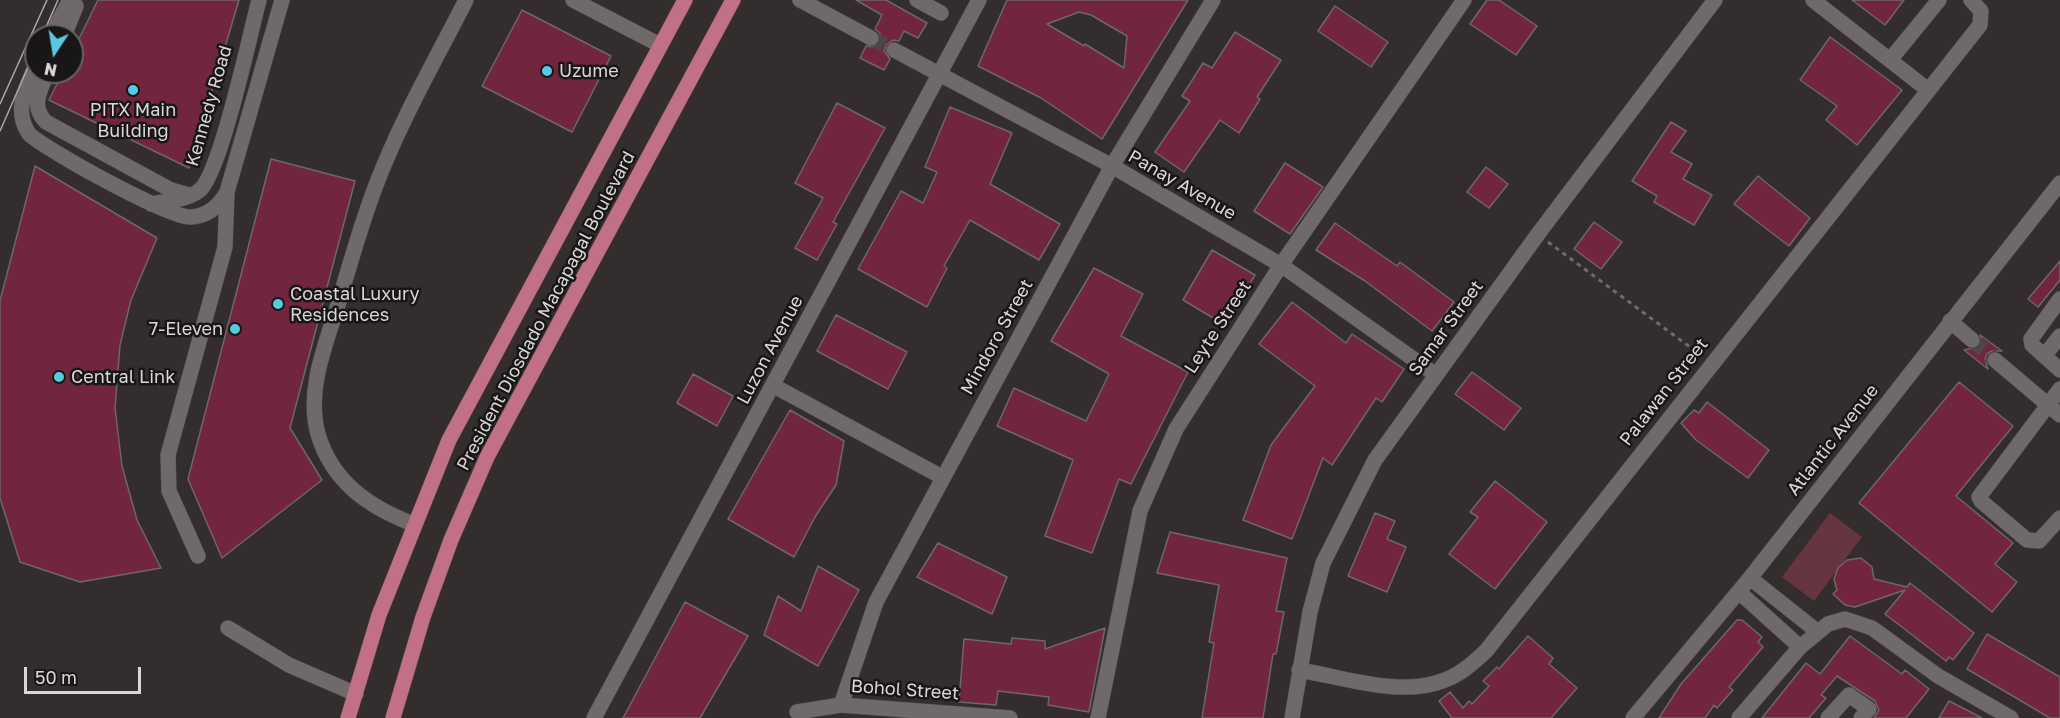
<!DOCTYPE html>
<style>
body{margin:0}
#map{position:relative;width:2060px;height:718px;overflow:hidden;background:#342d2e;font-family:"Golos Text",sans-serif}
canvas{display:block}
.north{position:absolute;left:24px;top:24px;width:60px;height:60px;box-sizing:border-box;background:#191617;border:2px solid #676364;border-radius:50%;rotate:192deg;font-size:16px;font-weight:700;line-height:24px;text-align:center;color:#dbd7d7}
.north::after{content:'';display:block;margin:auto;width:21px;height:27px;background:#57c9e2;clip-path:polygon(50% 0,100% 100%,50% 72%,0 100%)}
.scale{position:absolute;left:24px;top:667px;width:117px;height:27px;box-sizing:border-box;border:3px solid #dbd7d7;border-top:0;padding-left:8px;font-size:18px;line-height:21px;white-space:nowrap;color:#dbd7d7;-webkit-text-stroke:4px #191617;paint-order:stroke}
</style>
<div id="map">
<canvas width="2060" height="718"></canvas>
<div class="north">N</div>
<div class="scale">50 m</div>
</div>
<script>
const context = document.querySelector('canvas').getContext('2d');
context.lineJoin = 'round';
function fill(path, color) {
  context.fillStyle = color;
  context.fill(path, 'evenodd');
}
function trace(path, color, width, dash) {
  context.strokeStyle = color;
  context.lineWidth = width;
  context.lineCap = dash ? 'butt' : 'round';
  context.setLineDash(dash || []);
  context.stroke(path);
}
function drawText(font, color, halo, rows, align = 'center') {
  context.font = font + ' "Golos Text",sans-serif';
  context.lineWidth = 5;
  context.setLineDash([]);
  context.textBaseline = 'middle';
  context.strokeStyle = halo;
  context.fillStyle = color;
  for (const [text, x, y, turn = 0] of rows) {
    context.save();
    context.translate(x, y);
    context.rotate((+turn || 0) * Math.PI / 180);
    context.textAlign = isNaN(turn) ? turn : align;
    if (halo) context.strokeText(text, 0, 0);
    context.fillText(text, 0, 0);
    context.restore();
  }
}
fill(new Path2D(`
 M1830,513L1862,537L1814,601L1782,577Z`), '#663542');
const building = new Path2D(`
 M98,0H239L189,168L49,100L63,72H72V53Z
 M856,0H886L927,23L918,38L904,31L899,41L893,40L886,45L884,51L890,59L884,70L860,58L866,46L876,47L880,42V33L875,29L882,15Z
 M1007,0H1188L1102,139L1041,98L978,66ZM1079,12L1091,15L1127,36L1124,68L1085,44L1084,46L1047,24Z
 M1487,0H1499L1537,26L1516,55L1470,24Z
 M1852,0H1904L1885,25Z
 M1335,6L1388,42L1371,67L1318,31Z
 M522,10L611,56L572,132L482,86Z
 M1235,32L1281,60L1257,97L1260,99L1239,133L1220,120L1184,172L1155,152L1190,101L1182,96L1203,63L1212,68Z
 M1830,37L1902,90L1857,145L1826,120L1837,106L1800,80Z
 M837,103L885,128L833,222L837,224L817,260L795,248L823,198L795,183Z
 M950,107L1012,133L990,184L1060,224L1039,260L970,220L944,266L947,268L927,307L858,269L901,191L923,203L937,172L925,167Z
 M1671,122L1686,131L1671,152L1692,164L1683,179L1712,195L1694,225L1654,202L1657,196L1632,181Z
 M271,159L355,181L290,428L322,480L222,558L188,479Z
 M1285,163L1323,187L1290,234L1254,211Z
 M35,166L157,238L131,300L120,345L115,408L122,466L137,520L161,568L80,582L20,562L0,498V301Z
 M1486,167L1508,184L1489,208L1467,192Z
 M1758,176L1810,218L1789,246L1734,204Z
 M1594,222L1622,242L1601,269L1574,249Z
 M1335,223L1397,266L1400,262L1454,302L1432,331L1365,281L1316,250Z
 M1212,250L1255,275L1225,325L1183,300Z
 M2060,261V280L2038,307L2028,299Z
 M1094,268L1143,294L1121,336L1188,372L1131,484L1119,479L1092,553L1045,536L1073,460L997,426L1014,388L1086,421L1109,374L1051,341Z
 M1292,302L1346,343L1352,334L1404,369L1382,402L1376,398L1332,465L1323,458L1292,539L1243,520L1271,445L1315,386L1259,344Z
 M836,315L907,352L888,389L817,351Z
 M1980,335L2002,351H1992L1987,354L1985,359L1988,369L1964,350L1979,347L1982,341Z
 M1472,372L1521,408L1504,430L1455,394Z
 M693,374L733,396L717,426L677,403Z
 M1959,382L2013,426L1956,496L2013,543L1995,564L2017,582L1992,612L1859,503Z
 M1707,402L1769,450L1748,478L1696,440L1681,423L1694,410L1699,413Z
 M790,410L844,441L836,485L815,517L794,557L728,519Z
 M1495,481L1547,522L1495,589L1449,554L1478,517L1470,512Z
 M1375,513L1395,521L1387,539L1406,547L1387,592L1348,576Z
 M1170,532L1287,558L1276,611L1284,612L1276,654H1273L1263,718H1202L1214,643L1209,642L1219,585L1157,573Z
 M938,543L1007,577L992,614L917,577Z
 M1861,558L1872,567L1874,579L1907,587L1910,583L1974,633L1953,660L1949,657L1946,661L1885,614L1905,590L1855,607L1845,605L1833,594L1837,590L1834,579L1838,568L1847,560Z
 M818,566L859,590L818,666L764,635L778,596L801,611Z
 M685,602L748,636L700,718H623Z
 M1737,620H1742L1762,637L1758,642L1763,647L1729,687L1733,690L1717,708L1714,705L1705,718H1659L1681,684Z
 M1105,628L1089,712L1048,705L1049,697L998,691L996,705L959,702L964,639L1011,644L1012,638L1045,641V649Z
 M1987,634L2060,677V718H2050L1967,669Z
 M1528,636L1553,658L1549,664L1577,688L1551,718H1452L1439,701L1450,692L1463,708L1469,701L1472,704L1489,686L1483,681L1497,667L1499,669Z
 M1850,636L1902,674L1905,670L1929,689L1906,718H1874L1879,710L1875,701L1837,676L1821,695L1826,698L1809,718H1762L1806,663L1820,674Z
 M1949,701L1982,718H1939Z`);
fill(building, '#72263e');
trace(building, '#6e6668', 1.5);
trace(new Path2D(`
 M871,38L894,50
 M1972,340L1995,360`), '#4d4647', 15, [15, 8]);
const minor = new Path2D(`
 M573,0L660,45
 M800,0L871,38
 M917,0L941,13
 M1813,0L1928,90
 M50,36L70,0
 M64,36L76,6
 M894,50L1112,166L1281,265L1436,375
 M1890,60L1939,0
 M36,65C26,88 13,110 29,134C48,151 169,218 191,217C208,216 219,206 227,192L282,0
 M48,72C40,90 30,106 46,122L171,190L189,195
 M151,204C166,201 188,200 200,190C221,171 250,34 259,0
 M2060,299L2031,339L2032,345L2060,370
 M1950,321L1972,340
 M2045,355L2060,336
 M1995,360L2060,415
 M774,386L942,477
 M2060,389L1979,497L1981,501L2027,540L2039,541L2060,518
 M413,524C369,507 332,482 318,434C306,391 325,346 338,305C350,264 362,220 378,180C402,118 436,59 466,0
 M198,556L169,491L168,455L225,247L227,192
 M1750,578L1818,632
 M1739,592L1800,647
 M228,628L289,665L356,694
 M1299,670C1343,677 1401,698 1445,680C1461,674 1473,663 1486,651L1980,25L1981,11L1971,0
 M841,705L876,602L1112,166L1213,0
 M797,712L841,705L1010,718
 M594,718L979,0
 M1098,718L1140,511L1176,429L1281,265L1464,0
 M1292,718L1310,612L1323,563L1375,460L1538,234L1715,0
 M1633,718L1750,578L2060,183
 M1739,718L1800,647L1828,624L1845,619L1872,628L1938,676L2011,718
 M1828,718L1849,695L1869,709L1861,718`);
const major = new Path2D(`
 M348,718L379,615L449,440L685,0
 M393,718L423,617L451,540L487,457L733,0`);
trace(minor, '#514b4d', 16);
trace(major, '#514b4d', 16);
trace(new Path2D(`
 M1548,242L1702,356`), '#706a6a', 3, [4.5, 4.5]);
trace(minor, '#70696a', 15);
trace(major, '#c17086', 15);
trace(new Path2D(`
 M42,36L58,0
 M0,104L47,0
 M0,131L36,49`), '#aca7a7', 1.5);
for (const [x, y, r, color] of [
 [547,71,6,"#57c9e2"],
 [133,90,6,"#57c9e2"],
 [278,304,6,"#57c9e2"],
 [235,329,6,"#57c9e2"],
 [59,377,6,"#57c9e2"]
]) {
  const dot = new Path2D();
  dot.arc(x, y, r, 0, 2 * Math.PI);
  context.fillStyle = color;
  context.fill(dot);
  trace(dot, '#191617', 2);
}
drawText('18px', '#dbd7d7', '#191617', [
 ["Uzume",559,71],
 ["PITX Main",133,110,"center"],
 ["Building",133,131,"center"],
 ["Coastal Luxury",290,294],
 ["Residences",290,315],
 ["7-Eleven",223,329,"right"],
 ["Central Link",71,377]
], 'left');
drawText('18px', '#dbd7d7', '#191617', [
 ["Kennedy Road",209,106,-74],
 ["Panay Avenue",1182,185,30],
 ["President Diosdado Macapagal Boulevard",546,311,-62],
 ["Leyte Street",1218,327,-57],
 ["Samar Street",1446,328,-54],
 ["Mindoro Street",997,337,-61],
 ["Luzon Avenue",770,350,-62],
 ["Palawan Street",1664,392,-52],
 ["Atlantic Avenue",1833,440,-52],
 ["Bohol Street",905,690,4]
]);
</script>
